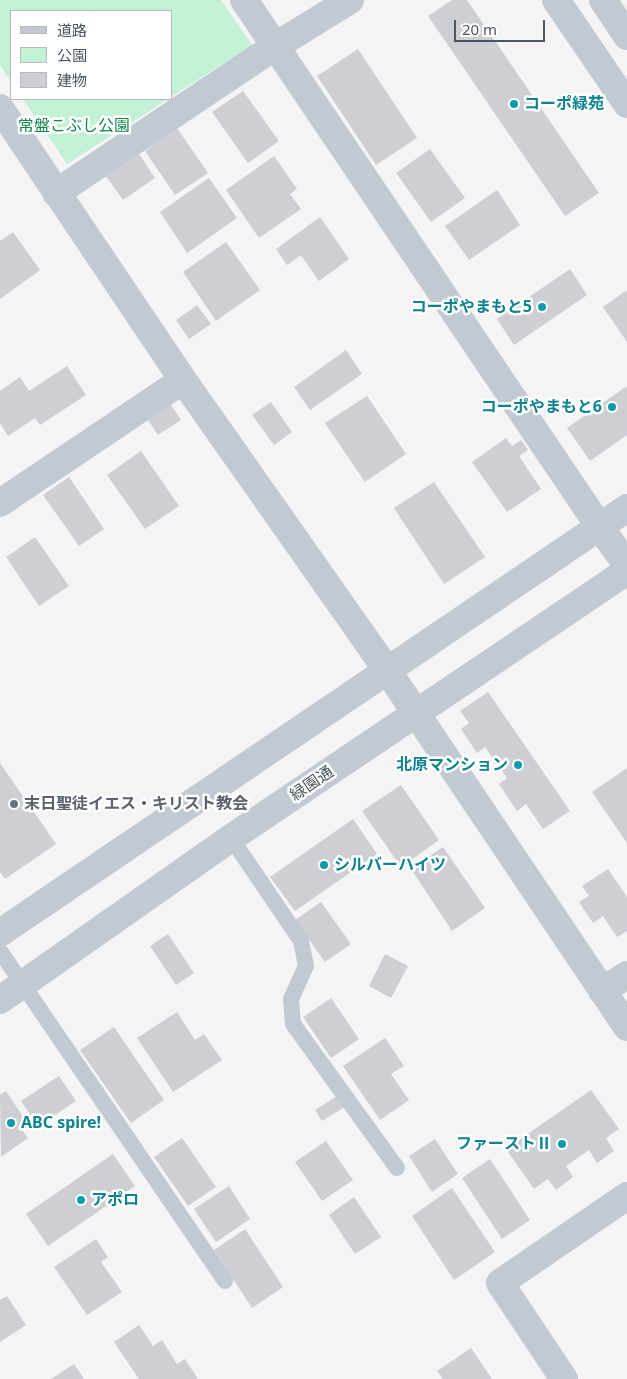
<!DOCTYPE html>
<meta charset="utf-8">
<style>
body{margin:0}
#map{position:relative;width:627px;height:1379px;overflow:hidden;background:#f5f3f3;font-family:"Noto Sans","Noto Sans JP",sans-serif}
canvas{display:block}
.legend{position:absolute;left:10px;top:10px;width:162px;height:90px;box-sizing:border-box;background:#fff;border:1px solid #b7bbc0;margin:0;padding:6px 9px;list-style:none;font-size:15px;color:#4a5661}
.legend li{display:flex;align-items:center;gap:10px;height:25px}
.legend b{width:25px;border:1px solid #b7bbc0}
.scale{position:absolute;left:454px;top:20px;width:91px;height:22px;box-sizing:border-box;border:2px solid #4a5661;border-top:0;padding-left:6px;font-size:15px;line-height:18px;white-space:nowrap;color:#4a5661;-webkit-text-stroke:4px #fff;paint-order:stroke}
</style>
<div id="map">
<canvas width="627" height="1379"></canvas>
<ul class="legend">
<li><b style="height:6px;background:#c1cad2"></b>道路</li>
<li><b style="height:14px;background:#c3f1d5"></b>公園</li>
<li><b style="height:14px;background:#cdcfd5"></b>建物</li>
</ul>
<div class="scale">20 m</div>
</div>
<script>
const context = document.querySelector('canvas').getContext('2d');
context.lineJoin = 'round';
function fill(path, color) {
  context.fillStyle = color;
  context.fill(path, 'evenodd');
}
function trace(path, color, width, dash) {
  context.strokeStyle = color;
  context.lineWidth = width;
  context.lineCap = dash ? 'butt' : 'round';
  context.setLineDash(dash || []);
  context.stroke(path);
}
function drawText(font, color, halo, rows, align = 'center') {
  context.font = font + ' "Noto Sans","Noto Sans JP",sans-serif';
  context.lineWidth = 5;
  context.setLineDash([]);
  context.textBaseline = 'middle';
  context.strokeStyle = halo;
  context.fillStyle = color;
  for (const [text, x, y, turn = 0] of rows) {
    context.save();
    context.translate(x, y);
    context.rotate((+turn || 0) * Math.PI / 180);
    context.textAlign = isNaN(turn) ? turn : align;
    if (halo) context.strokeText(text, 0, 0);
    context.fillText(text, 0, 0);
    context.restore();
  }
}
fill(new Path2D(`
 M0,0H221L252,45L171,97V11H11V82L0,65Z
 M23,99H168L67,164Z`), '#c3f1d5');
fill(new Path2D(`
 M452,0H467L599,193L565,216L428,16Z
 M358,49L417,138L376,165L317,76Z
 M243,91L279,141L248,163L212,112Z
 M177,128L208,173L175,195L145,151Z
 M430,149L465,198L431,222L396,173Z
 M139,154L155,178L123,200L106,176Z
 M274,156L297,189L290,194L301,209L259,238L226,190Z
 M209,178L237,218L187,253L160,212Z
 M497,190L520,225L469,260L445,226Z
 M320,217L349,259L319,281L301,255L287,265L276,249Z
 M13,232L40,270L0,299V241Z
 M226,242L260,290L216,321L183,272Z
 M570,269L587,295L514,345L497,319Z
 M627,290V342L603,307Z
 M197,305L211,324L189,339L176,320Z
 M346,350L362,374L310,410L294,387Z
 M67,366L86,395L40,425L35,418L8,436L0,423V391L20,377L29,391Z
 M627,386V435L590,461L567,428Z
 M367,396L406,454L365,482L325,423Z
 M167,399L181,420L158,435L144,414Z
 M271,402L292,432L274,445L252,415Z
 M506,438L512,446L521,440L528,450L519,456L541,489L507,512L472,462Z
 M141,451L179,506L145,529L107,475Z
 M69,477L104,529L79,546L43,495Z
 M434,482L485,557L444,584L394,508Z
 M35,537L69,586L39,606L6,557Z
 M488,692L570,811L543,829L526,804L517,811L499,784L507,778L485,747L477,753L461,729L469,723L460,711Z
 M0,763L56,844L5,879L0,872Z
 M627,768V843L592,792Z
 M401,785L439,840L401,867L362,811Z
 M353,819L377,854L295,911L270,877Z
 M443,847L485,908L452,931L411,869Z
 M608,869L627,897V931L617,937L603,916L593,923L579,902L589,896L582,886Z
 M321,902L351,944L325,962L295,920Z
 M168,934L194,973L176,985L150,946Z
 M385,954L408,966L391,998L369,986Z
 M331,998L359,1039L331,1058L303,1017Z
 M177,1012L195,1040L204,1034L222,1060L173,1092L137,1038Z
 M114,1027L164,1100L131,1123L80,1050Z
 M385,1038L404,1066L391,1074L409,1100L380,1120L343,1066Z
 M59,1076L76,1101L38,1126L21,1101Z
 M591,1090L619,1129L606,1138L614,1151L597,1163L589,1150L566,1166L573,1177L556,1190L548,1179L534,1189L506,1149Z
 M6,1091L26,1121L19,1126L28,1138L1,1157L0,1095Z
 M339,1095L346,1106L322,1121L315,1110Z
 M182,1138L216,1187L188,1206L154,1157Z
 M435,1139L458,1174L432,1192L409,1156Z
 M326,1141L353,1180L322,1201L295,1162Z
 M113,1154L135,1186L48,1246L26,1214Z
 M490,1159L530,1220L502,1239L462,1178Z
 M229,1186L250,1219L216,1242L194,1209Z
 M452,1188L495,1252L454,1280L412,1216Z
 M354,1197L381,1237L355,1254L329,1215Z
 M245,1229L283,1287L252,1308L214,1250Z
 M96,1239L108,1257L101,1262L122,1292L87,1315L54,1267Z
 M7,1296L26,1325L0,1342V1300Z
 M139,1325L153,1346L162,1340L177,1364L185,1359L198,1379H139L114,1342Z
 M471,1348L492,1379H443L437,1371Z
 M74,1364L84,1379H51Z`), '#cdcfd5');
trace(new Path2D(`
 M231,838L301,941L306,966L291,999L293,1024L397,1168
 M0,951L225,1281`), '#c1cad2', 16);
trace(new Path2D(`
 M244,0L599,526L627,565
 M0,108L183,380L387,670L627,1027
 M56,193L274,47L350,0
 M0,503L183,380
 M602,991L627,975
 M564,1379L500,1283L627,1196`), '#c1cad2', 28);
trace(new Path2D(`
 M556,0L627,104
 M603,0L627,36
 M0,933L627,508
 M0,1000L231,838L627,571`), '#c1cad2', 28);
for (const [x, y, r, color] of [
 [514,104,5,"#0f9aa8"],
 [542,307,5,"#0f9aa8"],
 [612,407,5,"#0f9aa8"],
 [518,765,5,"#0f9aa8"],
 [14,804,5,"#6b7280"],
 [324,865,5,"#0f9aa8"],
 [11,1123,5,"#0f9aa8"],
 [562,1144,5,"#0f9aa8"],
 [81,1200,5,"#0f9aa8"]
]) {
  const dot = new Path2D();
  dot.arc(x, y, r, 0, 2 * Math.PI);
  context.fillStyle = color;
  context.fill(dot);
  trace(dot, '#fff', 2);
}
drawText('bold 16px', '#0d838f', '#fff', [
 ["コーポ緑苑",524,104],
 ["コーポやまもと5",532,307,"right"],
 ["コーポやまもと6",602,407,"right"],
 ["北原マンション",508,765,"right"],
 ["シルバーハイツ",334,865],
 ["ABC spire!",21,1123],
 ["ファーストⅡ",552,1144,"right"],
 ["アポロ",91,1200]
], 'left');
drawText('16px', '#17864f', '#fff', [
 ["常盤こぶし公園",74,126]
]);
drawText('16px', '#4a5661', '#fff', [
 ["緑園通",312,784,-34]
]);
drawText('bold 16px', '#5b616d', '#fff', [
 ["末日聖徒イエス・キリスト教会",24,804]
], 'left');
</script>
